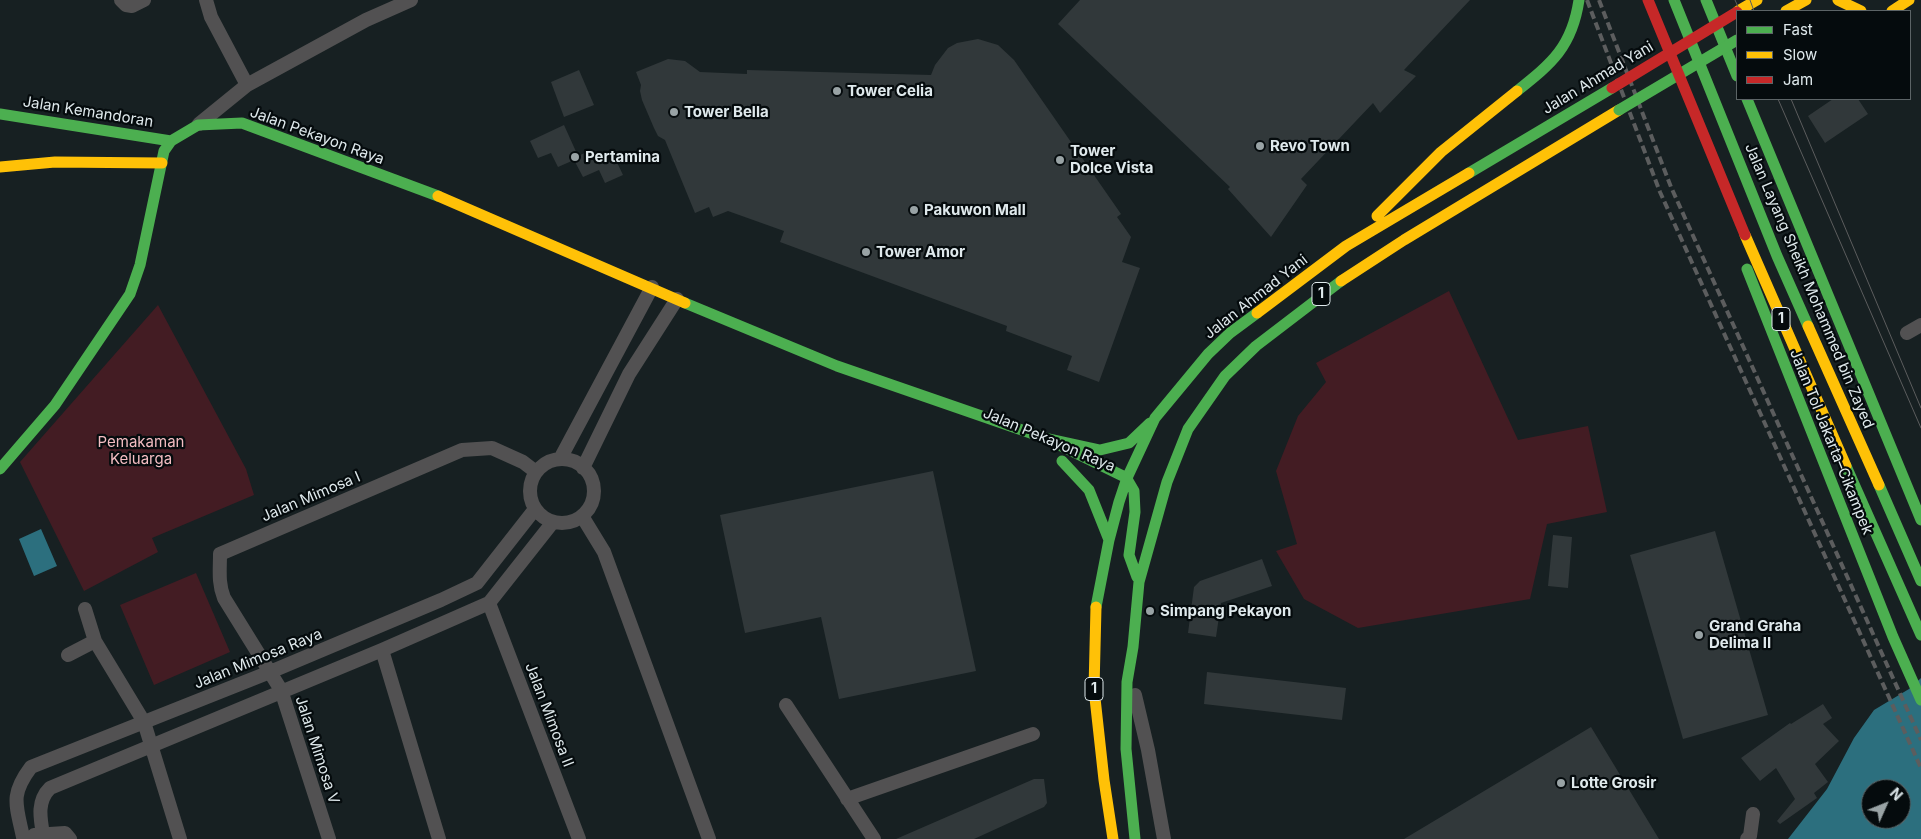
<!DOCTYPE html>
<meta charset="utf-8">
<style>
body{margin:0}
#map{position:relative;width:1921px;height:839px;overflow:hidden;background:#172022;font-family:Inter,sans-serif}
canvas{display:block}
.legend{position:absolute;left:1736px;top:10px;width:175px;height:90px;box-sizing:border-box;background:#050b0d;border:1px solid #5c6466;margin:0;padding:6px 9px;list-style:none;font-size:15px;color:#dfe9ec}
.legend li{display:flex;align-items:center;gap:10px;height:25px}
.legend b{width:25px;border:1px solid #5c6466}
.north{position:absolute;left:1861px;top:779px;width:50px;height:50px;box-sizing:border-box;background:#050b0d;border:1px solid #5c6466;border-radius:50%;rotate:46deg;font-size:14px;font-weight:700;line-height:20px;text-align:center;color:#dfe9ec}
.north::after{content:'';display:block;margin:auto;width:18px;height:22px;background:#99a3a5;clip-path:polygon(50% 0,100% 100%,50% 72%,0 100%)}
</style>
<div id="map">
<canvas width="1921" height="839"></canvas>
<ul class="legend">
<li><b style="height:6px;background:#4caf50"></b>Fast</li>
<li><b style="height:6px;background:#ffc107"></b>Slow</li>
<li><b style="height:6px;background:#c62828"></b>Jam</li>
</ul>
<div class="north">N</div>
</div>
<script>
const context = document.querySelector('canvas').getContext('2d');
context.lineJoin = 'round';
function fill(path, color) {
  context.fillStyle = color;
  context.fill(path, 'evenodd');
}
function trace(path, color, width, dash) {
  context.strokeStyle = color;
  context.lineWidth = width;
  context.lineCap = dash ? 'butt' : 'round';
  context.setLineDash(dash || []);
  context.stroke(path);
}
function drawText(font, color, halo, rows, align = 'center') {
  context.font = font + ' Inter,sans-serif';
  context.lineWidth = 4.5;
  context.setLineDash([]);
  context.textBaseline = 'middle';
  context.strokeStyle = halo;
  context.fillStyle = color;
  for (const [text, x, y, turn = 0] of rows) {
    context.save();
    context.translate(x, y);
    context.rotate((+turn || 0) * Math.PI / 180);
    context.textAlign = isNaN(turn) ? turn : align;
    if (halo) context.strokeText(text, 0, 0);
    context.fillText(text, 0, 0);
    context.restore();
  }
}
fill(new Path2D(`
 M1449,291L1518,440L1588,426L1607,512L1547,524L1530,599L1358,628L1304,599L1276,551L1297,544L1276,471L1298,416L1326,382L1316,363Z
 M158,305L246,469L254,495L152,538L158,552L84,591L20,462Z
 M196,573L230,652L154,685L120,605Z`), '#431c23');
fill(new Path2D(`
 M41,529L57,566L34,576L19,539Z
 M1921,678V839H1788L1827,789L1854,738L1874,710L1909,689ZM1871,789H1901V819H1871Z`), '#2c6f7e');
fill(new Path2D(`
 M1080,0H1470L1404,70L1416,76L1380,113L1373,103L1301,179L1307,185L1271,237L1228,189L1230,187L1058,24Z
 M978,39L998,45L1014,60L1121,214L1117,217L1131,237L1122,262L1140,268L1099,382L1067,370L1072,356L1006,331L1007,326L780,242L784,231L728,211L713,217L709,207L695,213L665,140L658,136L654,128L642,100L640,91L641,85L636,72L668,59L685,61L700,72L747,74V70L931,75L935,65L948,48L957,43Z
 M579,70L594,105L564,117L551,82Z
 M1833,99H1858L1868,114L1825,143L1808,116Z
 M564,125L578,156L593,149L599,162L614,156L623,175L605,183L599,170L583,177L574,160L558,167L551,153L538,158L530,141Z
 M933,471L976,671L839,699L821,617L745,633L720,515Z
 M1715,531L1768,715L1683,739L1630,555Z
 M1553,535L1572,537L1568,588L1548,586Z
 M1262,559L1272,586L1221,603L1216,637L1188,633L1194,587L1200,581Z
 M1207,672L1346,688L1342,720L1204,704Z
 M1823,704L1832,718L1823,724L1839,741L1815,764L1828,782L1814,793L1817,798L1780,824L1777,821L1795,799L1776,768L1760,781L1741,758L1790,723L1791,724Z
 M1591,727L1659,839H1404Z
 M1034,779H1044L1047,803L1044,807L974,839H896Z`), '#31383a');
trace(new Path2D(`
 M121,0L126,5L132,6L144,0
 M206,0L211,17L247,85
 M199,124L247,85L366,20L411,0
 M1907,333L1921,325
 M560,459L652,287
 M530 491a32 32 0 1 1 64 0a32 32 0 1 1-64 0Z
 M583,468L629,374L677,299
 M582,516L604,552L709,839
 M489,603L579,839
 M85,609L95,641L144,722L180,839
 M382,650L439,839
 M68,655L95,641
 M1135,695L1148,750L1164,839
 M786,705L874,839
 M847,799L1033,734
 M43,834C40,817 37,801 50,788L382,650L489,603L553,522
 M34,835L65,833L70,839
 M23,837C16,804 10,795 31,767L270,672L441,600L477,583L535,509
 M329,839L281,690L224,598C218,583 220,570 220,554L462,450L492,448L523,462L536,472
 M1747,839L1750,836L1753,814`), '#525152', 14);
trace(new Path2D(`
 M1706,0L1737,76
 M1517,91C1552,63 1572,47 1579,0
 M1747,99L1921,520
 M0,114L171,141
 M1469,173L1612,88
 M1747,269L1893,637L1921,700
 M685,303L837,366L1045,438L1127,478
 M1045,438L1100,450L1129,443L1150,423
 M1062,461L1089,490L1109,540
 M0,469L55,405L130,294L140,265L164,151L171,141L198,125L242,123L438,196
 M1127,479L1134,491L1135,512L1129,555L1137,577
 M1096,607L1109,540L1119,502L1127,478L1155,418L1208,354L1230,333L1257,313
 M1135,839L1126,749L1127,682L1133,647L1139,582L1167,482L1188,429L1225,376L1256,346L1341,281`), '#4caf50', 11);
trace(new Path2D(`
 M1838,0L1861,11
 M1738,11L1757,0
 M1786,11L1806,0
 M1892,11L1909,0
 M0,167L55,162L162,163
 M438,196L685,303
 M1377,216L1441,152L1517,91
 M1341,281L1404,240L1619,110
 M1257,313L1346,246L1469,173
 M1096,607L1094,689L1104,780L1113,839`), '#ffc107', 11);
trace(new Path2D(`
 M1735,0L1740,11
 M1750,0L1754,11
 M1778,99L1921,428
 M1791,99L1921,408`), '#5c5d5e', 1);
trace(new Path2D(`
 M1587,0L1660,192L1921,768
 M1599,0L1671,187L1921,740`), '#5c5d5e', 4, [8, 4]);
trace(new Path2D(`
 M1674,0L1777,256L1808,326
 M1619,110L1737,40
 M1846,466L1921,635
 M1879,485L1921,581`), '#4caf50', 11);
trace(new Path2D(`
 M1745,235L1846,466
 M1808,326L1879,485`), '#ffc107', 11);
trace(new Path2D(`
 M1648,0L1745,235
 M1612,88L1737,12`), '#c62828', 11);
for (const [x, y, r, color] of [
 [837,91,5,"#99a3a5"],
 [674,112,5,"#99a3a5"],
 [1260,146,5,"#99a3a5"],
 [575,157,5,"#99a3a5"],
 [1060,160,5,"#99a3a5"],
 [914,210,5,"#99a3a5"],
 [866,252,5,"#99a3a5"],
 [1150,611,5,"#99a3a5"],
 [1699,635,5,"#99a3a5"],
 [1561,783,5,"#99a3a5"]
]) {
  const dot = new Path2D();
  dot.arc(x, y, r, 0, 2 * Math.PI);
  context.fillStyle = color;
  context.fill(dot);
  trace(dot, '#050b0d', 2);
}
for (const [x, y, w] of [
 [1321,294,18],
 [1781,319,18],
 [1094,689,18]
]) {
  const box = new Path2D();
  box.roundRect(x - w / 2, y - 11.5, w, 23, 4);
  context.fillStyle = '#050b0d';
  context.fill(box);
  trace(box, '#dfe9ec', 1);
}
drawText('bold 14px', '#dfe9ec', null, [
 ["1",1321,294],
 ["1",1781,319],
 ["1",1094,689]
]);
drawText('15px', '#dfe9ec', '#050b0d', [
 ["Jalan Ahmad Yani",1598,78,-31],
 ["Jalan Kemandoran",88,112,9],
 ["Jalan Pekayon Raya",317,136,20],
 ["Jalan Layang Sheikh Mohammed bin Zayed",1809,286,67],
 ["Jalan Ahmad Yani",1256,297,-38],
 ["Jalan Pekayon Raya",1049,440,23],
 ["Jalan Tol Jakarta–Cikampek",1831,442,68],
 ["Jalan Mimosa I",311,497,-23],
 ["Jalan Mimosa Raya",258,659,-22],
 ["Jalan Mimosa II",549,715,69],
 ["Jalan Mimosa V",317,750,72]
]);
drawText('bold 15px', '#dfe9ec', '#050b0d', [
 ["Tower Celia",847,91],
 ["Tower Bella",684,112],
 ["Revo Town",1270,146],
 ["Tower",1070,151],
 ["Dolce Vista",1070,168],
 ["Pertamina",585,157],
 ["Pakuwon Mall",924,210],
 ["Tower Amor",876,252],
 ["Simpang Pekayon",1160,611],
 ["Grand Graha",1709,626],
 ["Delima II",1709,643],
 ["Lotte Grosir",1571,783]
], 'left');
drawText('15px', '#f4bdc2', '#050b0d', [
 ["Pemakaman",141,442],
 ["Keluarga",141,459]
]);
</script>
